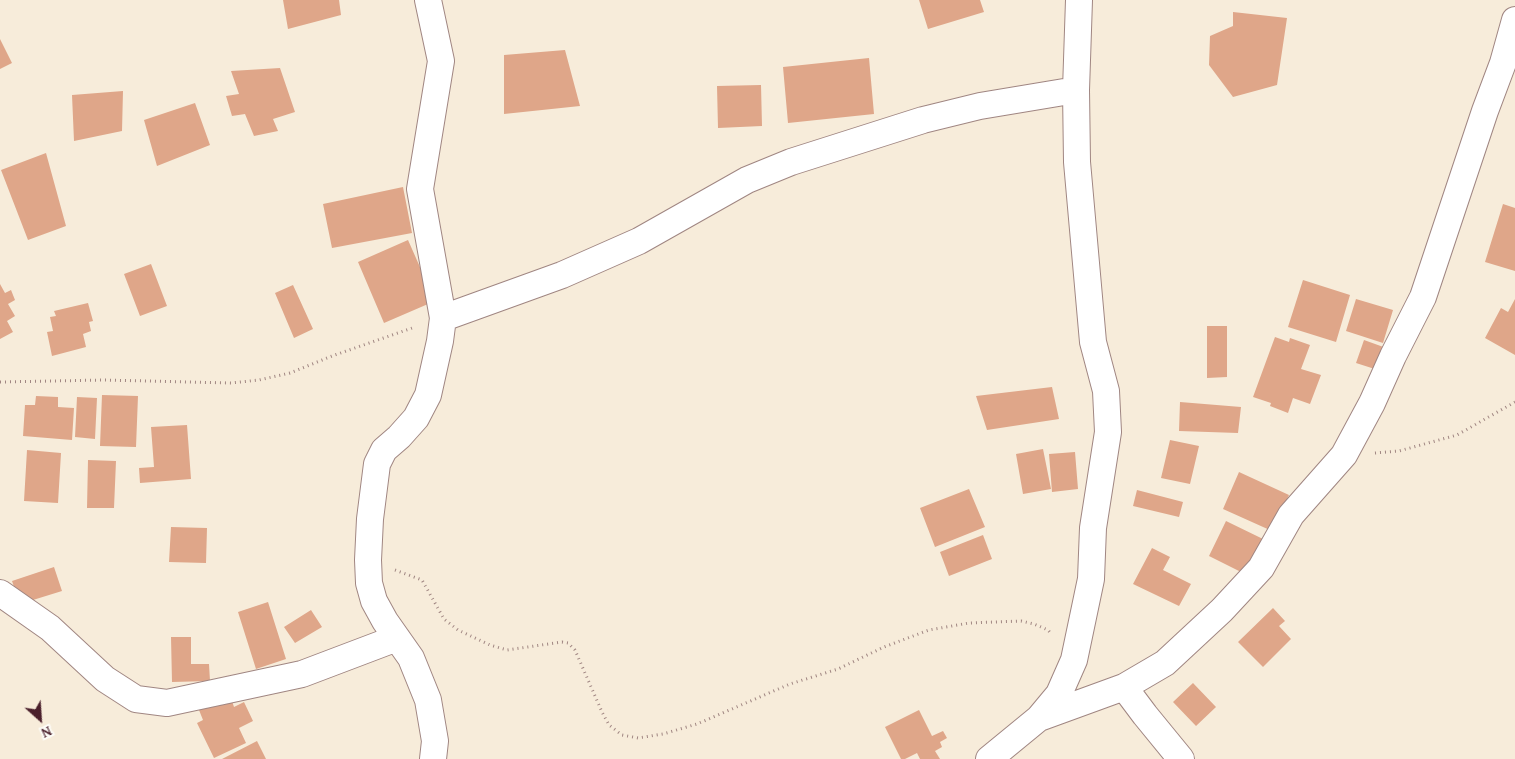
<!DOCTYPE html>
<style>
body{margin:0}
#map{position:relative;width:1515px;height:759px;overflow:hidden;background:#f7ecda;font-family:"Gentium Book Plus",serif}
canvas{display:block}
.north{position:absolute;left:15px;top:694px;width:50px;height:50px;-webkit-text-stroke:4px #fdfcf7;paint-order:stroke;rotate:154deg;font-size:14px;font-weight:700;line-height:20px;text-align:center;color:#4a1f2b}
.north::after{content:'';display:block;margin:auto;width:18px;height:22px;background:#4a1f2b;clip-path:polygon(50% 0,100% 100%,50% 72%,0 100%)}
</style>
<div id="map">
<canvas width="1515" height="759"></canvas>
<div class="north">N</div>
</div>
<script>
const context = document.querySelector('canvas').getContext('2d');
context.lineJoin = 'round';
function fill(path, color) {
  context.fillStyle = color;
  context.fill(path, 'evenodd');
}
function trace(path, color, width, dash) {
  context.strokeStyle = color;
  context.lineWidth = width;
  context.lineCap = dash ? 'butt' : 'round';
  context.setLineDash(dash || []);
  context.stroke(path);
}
fill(new Path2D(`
 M283,0H339L341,15L288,29Z
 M919,0H980L984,12L928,29Z
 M1233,12L1287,18L1277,85L1233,97L1209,65L1210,36L1233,26Z
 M0,39L12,63L0,69Z
 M565,50L580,106L504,114V55Z
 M869,58L874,114L788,123L783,67Z
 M280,68L295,112L273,119L278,131L254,136L245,114L232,116L226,96L239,94L231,71Z
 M761,85L762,126L718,128L717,86Z
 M123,91L122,131L74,141L72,95Z
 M195,103L210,145L157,166L144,120Z
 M46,153L66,226L28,240L1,170Z
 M403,187L412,233L332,248L323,204Z
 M1503,204L1515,208V271L1485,262Z
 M408,240L435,301L384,323L358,262Z
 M151,264L167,306L140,316L124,274Z
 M1303,280L1350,295L1336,342L1288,327Z
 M0,284L5,293L11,290L15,300L8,304L15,316L7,321L13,332L0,339Z
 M293,285L313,329L294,338L275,293Z
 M1356,299L1393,310L1383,343L1346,331Z
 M1515,299V355L1485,338L1501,308L1508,312Z
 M88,303L93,321L89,322L91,331L83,334L86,347L52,356L47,332L53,331L50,317L56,316L54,311Z
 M1207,326H1227V377L1207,378Z
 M1275,337L1289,342L1290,338L1310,345L1301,369L1321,375L1310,404L1293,398L1288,413L1270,406L1271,403L1253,397Z
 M1364,340L1389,349L1381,371L1356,363Z
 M1052,387L1059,419L987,430L976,396Z
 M102,395L138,396L136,447L100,446Z
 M36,396L58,397V407L74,408L72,440L23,436L25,405H35Z
 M77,397L97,398L95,439L75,437Z
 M1180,402L1241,407L1238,433L1179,431Z
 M187,425L191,479L140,483L139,468L154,467L151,427Z
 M1170,440L1199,446L1190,484L1161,478Z
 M1043,449L1051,489L1023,494L1016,454Z
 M27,450L61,453L58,503L24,501Z
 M1075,452L1078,489L1052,492L1049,454Z
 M88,460L116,461L114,508H87Z
 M1239,472L1289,495L1272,531L1223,509Z
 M969,489L985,527L935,547L920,508Z
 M1137,490L1183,502L1179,517L1133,506Z
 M1226,521L1263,539L1245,574L1209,556Z
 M171,527L207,528L206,563L169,562Z
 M983,535L992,559L949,576L940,552Z
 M1152,548L1170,557L1163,570L1191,584L1179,606L1133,584Z
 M54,567L62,591L20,604L12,581Z
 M268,602L286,659L256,669L238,612Z
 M1273,608L1285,621L1279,626L1291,639L1263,667L1238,642Z
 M311,610L322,627L295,643L284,627Z
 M171,637H191V664H209L210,681L172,682Z
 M1193,683L1216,707L1196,726L1173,702Z
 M230,695L234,707L244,702L253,721L239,728L246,743L214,758L197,723L203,720L199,710Z
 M919,710L932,736L943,731L947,738L940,742L942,747L935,751L940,759H920L917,753L905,759H901L885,727Z
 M257,741L266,759H222Z`), '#dfa689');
const street = new Path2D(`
 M428,0L441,61L420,189L443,318L440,341L428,395L416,418L399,437L384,450L377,464L370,519L368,560L369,583L374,601L385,621L411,658L428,700L435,741L433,759
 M443,318L562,275L639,241L747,180L791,162L923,120L980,106L1076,90
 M0,593L50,628L105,679L136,699L167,703L302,674L397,638
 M1124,687L1145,715L1181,759
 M1039,718L1124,687L1165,663L1222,610L1261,568L1291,515L1344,455L1372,403L1393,356L1423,297L1485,111L1503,63L1515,20
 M989,759L1039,718L1059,694L1074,660L1091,579L1093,528L1108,432L1106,391L1093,342L1077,162L1076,90L1079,0`);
trace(street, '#a08682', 28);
trace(new Path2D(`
 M0,382L104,380L231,383L259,380L290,373L332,356L415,327
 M1375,453L1399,451L1457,435L1515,402
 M395,570L422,580L444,619L458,630L490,645L507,650L562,642L568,643L575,650L602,712L609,725L622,735L638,738L663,734L697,724L790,684L838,669L884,647L929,630L969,623L1021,621L1034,624L1048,630L1052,635`), '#a08682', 3, [1, 4]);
trace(street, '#fff', 26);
</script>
